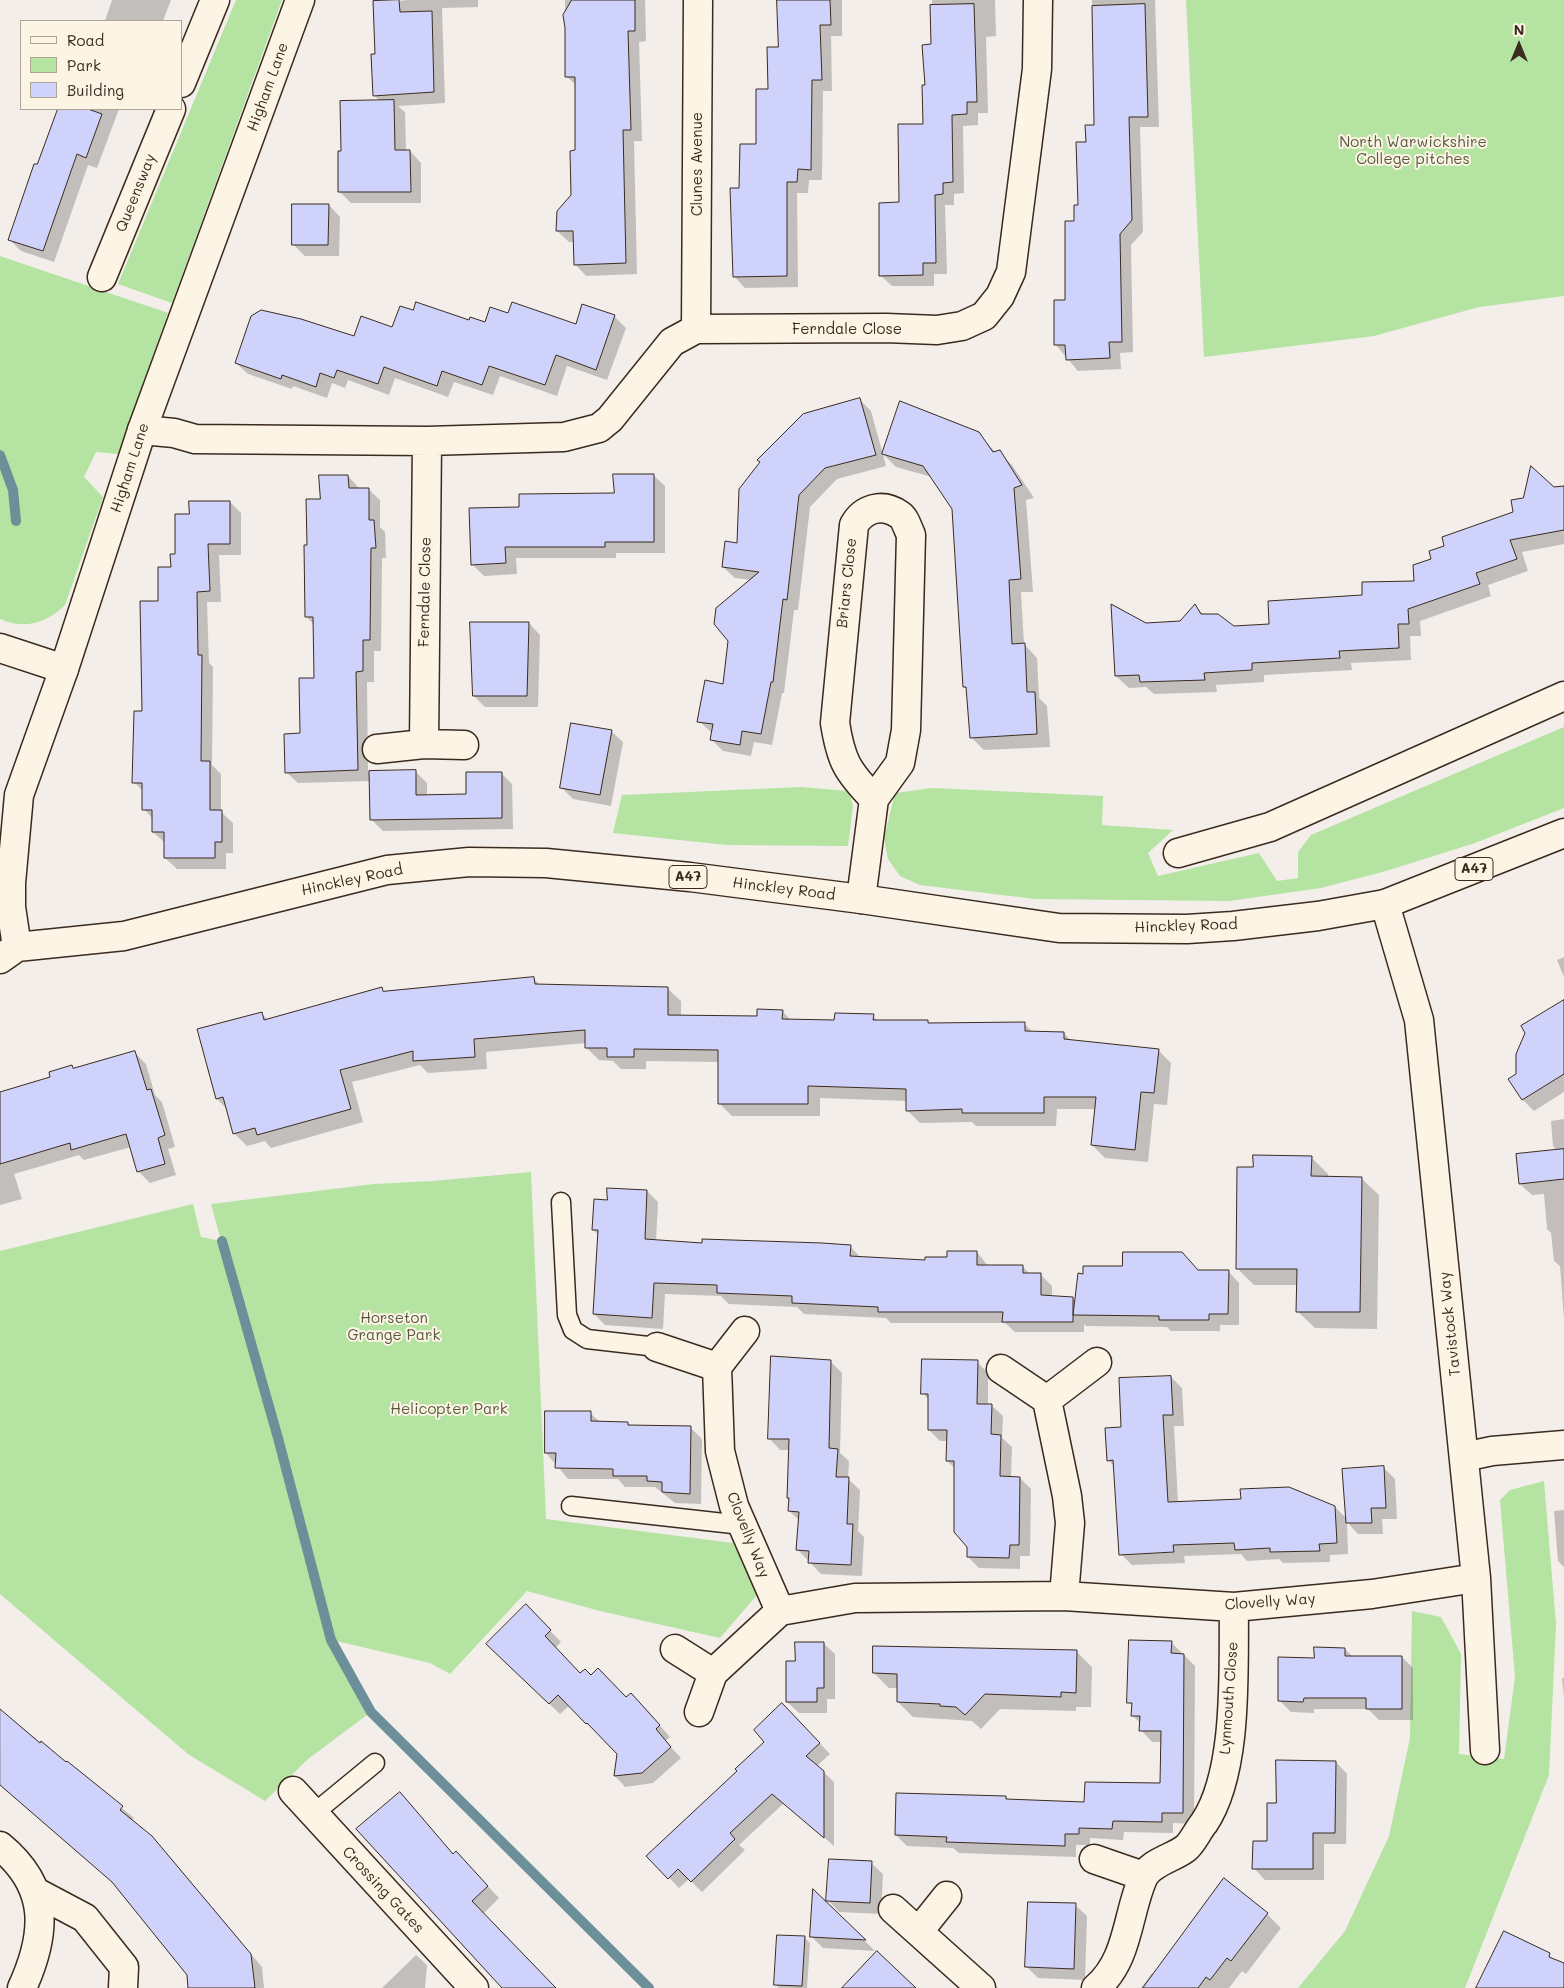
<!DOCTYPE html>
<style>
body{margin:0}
#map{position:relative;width:1564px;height:1988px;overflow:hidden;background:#f3eeea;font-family:Mali,sans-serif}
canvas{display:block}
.legend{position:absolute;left:20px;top:20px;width:162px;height:90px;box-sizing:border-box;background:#fcf5e5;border:1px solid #afa495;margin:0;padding:6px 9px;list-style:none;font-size:15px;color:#3b2a1e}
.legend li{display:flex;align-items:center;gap:10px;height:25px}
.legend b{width:25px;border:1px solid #afa495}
.north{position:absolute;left:1494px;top:20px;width:50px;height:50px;-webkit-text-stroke:4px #fcf5e5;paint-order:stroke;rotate:0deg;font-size:14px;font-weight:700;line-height:20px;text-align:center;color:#3b2a1e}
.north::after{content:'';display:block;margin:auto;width:18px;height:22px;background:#3b2a1e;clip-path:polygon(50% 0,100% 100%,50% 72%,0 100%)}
</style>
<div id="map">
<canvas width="1564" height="1988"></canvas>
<ul class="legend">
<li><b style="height:6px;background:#fcf5e5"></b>Road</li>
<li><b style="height:14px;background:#b4e3a2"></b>Park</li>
<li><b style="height:14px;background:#cfd3fc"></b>Building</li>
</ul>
<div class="north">N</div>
</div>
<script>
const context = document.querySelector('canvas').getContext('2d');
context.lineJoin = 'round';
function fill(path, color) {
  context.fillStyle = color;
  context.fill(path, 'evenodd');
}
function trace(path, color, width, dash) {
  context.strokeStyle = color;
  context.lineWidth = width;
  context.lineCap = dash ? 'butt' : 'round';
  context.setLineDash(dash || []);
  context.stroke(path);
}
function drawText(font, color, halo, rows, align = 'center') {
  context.font = font + ' Mali,sans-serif';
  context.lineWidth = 4;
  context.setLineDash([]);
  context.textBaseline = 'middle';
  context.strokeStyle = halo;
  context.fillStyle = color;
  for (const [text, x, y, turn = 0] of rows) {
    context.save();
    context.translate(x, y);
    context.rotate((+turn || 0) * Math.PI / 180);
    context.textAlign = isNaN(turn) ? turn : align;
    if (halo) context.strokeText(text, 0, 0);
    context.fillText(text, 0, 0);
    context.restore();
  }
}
fill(new Path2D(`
 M236,0H282L172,303L118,284Z
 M1186,0H1564V296L1479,307L1374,336L1204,357Z
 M0,256L168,313L118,454L96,452L84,477L103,497L65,605C47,623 24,630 0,619Z
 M1564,727V808L1475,843L1386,871L1321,888L1229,901L1035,899L920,885L900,876L888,859L884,838L895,793L932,788L1103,796L1102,825L1173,830L1148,853L1158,876L1259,853L1277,881L1298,878V852L1311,835Z
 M801,787L849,791L853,806L848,846L727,845L613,833L622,795Z
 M531,1172L546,1519L733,1543L757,1595L720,1638L600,1611L527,1591L450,1674L430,1663L332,1640L371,1712L308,1759L265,1801L188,1754L0,1594V1251L193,1204L201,1237L221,1241L211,1204L374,1184L433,1181Z
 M1544,1481L1556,1624L1549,1775L1465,1988H1298L1345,1931L1389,1836L1410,1738L1412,1611L1441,1617L1461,1654L1459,1754L1504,1759L1515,1677L1500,1500L1510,1490Z`), '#b4e3a2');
fill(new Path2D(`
 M112,0H171L163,21H105Z
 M408,0H478V7L442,8L445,103L398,106L405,112L406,151H410L421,163V203H351L340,192L342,152L380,101L374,95L376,55L374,3Z
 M565,0H645L646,41L639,42L642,141H634L637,274L586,276L575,264L574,242H569L557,231L573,195L577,152V86L566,76Z
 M779,0H842V36H831L832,91H823L822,180H809L808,193H797L798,287L745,288L734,276L740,189L757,146L779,48Z
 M932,0H995L996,36L986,37L988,113H978V125L963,126L964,193L954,194V205H945L947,274H934V286H892L880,275L924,125L926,86L932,45Z
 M1092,0H1155L1159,127H1140L1143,232L1131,245L1133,352L1120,353L1121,369L1078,371L1055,344L1066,302L1087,144L1095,126Z
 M59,109H119L97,168L88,165L54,262L21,251L10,240Z
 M329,205L340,217L339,256H305L293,244Z
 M583,305L615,317L626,328L607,380L567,366L557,396L500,376L493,395L454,382L448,397L395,378L389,395L348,380L345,388L332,383L327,398L293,386L292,389L248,374L236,363L393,329L414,312L470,322L486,323L509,315L576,326Z
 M860,400L871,411L886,466L837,479L810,507L798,610H794L784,693H782L772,745L754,742L751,756L723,751L711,739L712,733L699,721L724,685L751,580L735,578L723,567L738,544Z
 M978,433L996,453L999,452L1012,465L1034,498L1026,500L1033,592H1021L1024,644L1037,658L1039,698L1047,706L1050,747L984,750L971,737L968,690L964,687L954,508L932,477L896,467L883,454Z
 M653,475L665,486V553H616V558H516L517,574L484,576L472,564L520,508L615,494Z
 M348,476L360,489H368L380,500V527L385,532L386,558H382L381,651H374V682H367L368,772L415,771L427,783V796L467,795L501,773L512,784L513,829L383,831L371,819V781L298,783L286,772L301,735L315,679L314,625L306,616L309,546L321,501Z
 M1564,487V544L1522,552L1528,571L1488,585L1491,596L1420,621L1421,636H1410L1411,660L1351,663L1352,670L1264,675V682L1216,685L1217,692L1154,694L1146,687L1129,688L1116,676L1145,624L1180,623L1195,606L1204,615L1234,627L1270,625L1416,582L1446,547L1515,513L1524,499Z
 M230,502L241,513V555H219L221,602H207L209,663L213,667L212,765L221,774V812L233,823V853H226V869H177L165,858V843L153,832V819L144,809V792L134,782L143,712L160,602L190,515Z
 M529,623L540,635L538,707H485L474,696Z
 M611,731L623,742L611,806L573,799L561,787Z
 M1564,957V977L1557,960Z
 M533,978L540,985L668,989L681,1001V1017L758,1018L782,1011L791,1020L836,1021L873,1016L879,1022H928L931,1025L1024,1024L1033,1032L1064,1033L1072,1042L1158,1050L1171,1063L1167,1105L1154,1104L1148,1162L1105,1158L1092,1145L1096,1109H1057L1056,1126H976L972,1122L920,1123L907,1110V1101L820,1098V1116H732L719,1103V1062L646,1061V1069H621L613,1061L599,1060L586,1047V1043L486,1052L487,1069L428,1073L420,1065L352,1082L363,1122L271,1148L265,1141L247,1146L234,1133L227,1109L217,1099L262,1014L268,1020L381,989L385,992Z
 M1564,1001V1092L1534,1111L1523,1100L1510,1080L1518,1075Z
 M135,1053L146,1064L155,1095L162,1102L175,1147L168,1149L176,1175L150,1183L139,1172L131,1147L84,1160L79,1155L14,1174L22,1199L0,1205V1092L52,1078L72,1067L74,1069Z
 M1564,1119V1319L1560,1266L1554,1261L1551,1233L1547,1229L1544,1194L1532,1195L1520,1184L1557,1151L1553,1146L1551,1121Z
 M1311,1157L1328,1174V1177L1361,1178L1379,1195L1377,1329L1315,1328L1297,1311L1298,1285H1254L1237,1268L1254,1169Z
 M647,1191L658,1202L656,1241L703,1245L850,1246L861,1258L926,1262L977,1252L988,1266L1023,1267L1030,1274H1040L1052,1286V1297L1073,1298L1076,1301L1199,1271H1228L1239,1283V1325H1220V1331H1171L1167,1327L1086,1326L1084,1324V1332H1015L1005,1323H891L886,1318L804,1314L797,1307L729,1304L721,1296L665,1294L663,1329L605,1325L594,1314L599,1235L593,1230L608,1201Z
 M830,1361L842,1373L840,1453L849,1461L848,1479L860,1490L858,1531L864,1537L862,1576L821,1574L798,1550L800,1521L789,1511L788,1497L790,1450H780L769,1438Z
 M977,1362L988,1373V1405H991L1003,1416L1002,1438L1012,1447L1011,1478H1020L1031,1489L1030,1556H1020V1569L979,1568L968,1557V1547L955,1468L947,1461L948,1441H940L929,1430V1400L923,1393Z
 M1171,1377L1182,1388L1184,1426H1174L1178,1503L1335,1507L1347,1519L1383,1467L1395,1479L1397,1519H1382L1383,1534H1358L1347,1522L1348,1554L1330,1555V1562L1283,1563L1279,1559L1247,1561L1241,1554L1184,1556L1185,1563L1132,1565L1121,1554L1115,1467L1108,1460L1122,1428Z
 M590,1413L600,1422L627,1423L631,1426L691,1428L702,1439L701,1504L675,1503L655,1487H625L618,1479H568L546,1453Z
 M1564,1510V1567L1558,1561L1554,1511Z
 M526,1606L561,1642L555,1648L580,1674L591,1676L626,1699L642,1705L670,1737L665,1741L681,1758L653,1783L625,1787L615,1776L619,1754L570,1705L560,1714L498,1654Z
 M1171,1642L1195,1666L1194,1824L1173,1823V1833L1124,1832L1123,1840L1090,1838V1845H1076V1857L959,1853L953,1848L907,1846L896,1835L1006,1797L1009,1801L1085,1803L1161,1784L1162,1742H1152L1141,1730V1724L1133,1716V1706L1129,1702Z
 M823,1643L835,1654V1699H827V1713H799L787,1702L796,1662Z
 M1345,1649L1353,1657H1402L1413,1668V1720H1379L1368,1709H1314V1713L1291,1712L1280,1701L1315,1659Z
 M1077,1652L1092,1667L1091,1707H1076V1711L1000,1709L981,1729L972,1721L913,1717L898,1702V1688H889L874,1673Z
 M1562,1678H1564V1697Z
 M0,1710L134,1818L131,1821L163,1849L262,1967L264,1988H190L188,1974L118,1886L0,1785Z
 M793,1715L830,1754L817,1766L834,1782V1846L784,1803L739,1845L745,1850L702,1892L689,1879L679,1888L648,1856L739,1771Z
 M1336,1762L1347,1774L1346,1844H1324V1880H1265L1254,1868L1268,1843L1277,1804Z
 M400,1794L454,1855L468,1865L499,1898L483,1914L554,1988H504Z
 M871,1863L883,1874L881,1914L839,1912L828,1900Z
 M814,1892L865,1941L875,1951L823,1948L812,1937Z
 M1075,1905L1087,1916L1085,1980L1038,1978L1027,1967Z
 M1267,1914L1281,1928L1246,1974L1242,1971L1229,1988H1141L1152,1973L1154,1975Z
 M804,1937L810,1943L807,1988H779L775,1984Z
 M416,1955L427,1965L425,1988H382Z`), '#0003');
trace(new Path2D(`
 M0,455L13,490L16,521
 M222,1241L278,1438L331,1640L371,1712L649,1988`), '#6b9099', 10);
const building = new Path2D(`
 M399,0L400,12L432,11L434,92L373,96L371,54H375L373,1Z
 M572,0H635V31H628L631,130H623L626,263L574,265L573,231H556L557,211L571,195L570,151L575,150V77H565V28L563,15Z
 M777,0H830L831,25H820L822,80H812L811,170L798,169L797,182H787V276L733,277L730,188H739L740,144H756V89H768L767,47H778Z
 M974,4L977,102H967V114L952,115L953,182L943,183V194L935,195L936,263H923V275L879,276V203L899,202L898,124H923L922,85H925L922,45L931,44L930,5Z
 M1145,4L1148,117H1129L1132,220L1120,234L1122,342H1109L1110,358L1066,360L1065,345H1054V300H1065V221H1074V205H1078L1076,142H1086L1085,125H1094L1092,6Z
 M394,100L395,150H410L411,192H338V151H341L340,101Z
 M58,109H88L102,114L86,158L77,154L43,251L8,240L34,164H37Z
 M292,204H329L328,245H292Z
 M416,302L469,320L470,317L485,322L490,307L508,313L512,302L576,324L582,304L615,315L596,370L556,355L545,385L489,366L482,385L442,371L437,386L384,367L378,384L337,370L334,378L320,373L316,387L282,375L281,379L235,363L251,316L261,310L301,319L354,336L361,316L392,327L400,306L413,310Z
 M860,398L876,455L825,468L799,495L787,600L783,599L773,682H771L761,734L742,731L740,745L710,740L713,724L697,722L705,680L723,684L728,641L714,624L716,608L759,572L722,567L725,541L737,543L739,489L760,462L757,460L803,414Z
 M900,401L979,432L993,452L1000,450L1022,485L1014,488L1021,579L1009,580L1012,644L1025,643L1027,692H1035L1037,734L970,738L966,687H963L952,509L923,466L882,454Z
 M1531,466L1554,487L1564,486V530L1510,540L1517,559L1476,573L1480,584L1408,609L1409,624H1398L1399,648L1339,651L1340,658L1252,663V670L1204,673L1205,680L1140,682L1139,675L1115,676L1111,604L1146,623L1180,621L1195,604L1201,614H1218L1234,626L1269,624L1268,601L1362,595V582L1414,581L1413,565L1431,559L1429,551L1444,546L1442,537L1513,512L1511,500L1523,498Z
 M613,474H654V542H605V547H505L506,563L471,565L469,508L519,507V494L614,493Z
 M319,475H348L349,488H369V520H374L376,548H371L370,640H363V671L356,672L358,770L285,773L284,734L300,733L299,678H314L313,617H305L304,545H307L306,499H320Z
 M189,501H230V544H208L210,591L197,592L198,655H202L201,761H210V810H222V842H215V858H164V832H152V810H142V783H132L134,711H142L140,601H158V567H171L170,554H175V514H189Z
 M470,622H529L527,696H473Z
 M571,723L612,730L600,795L560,788Z
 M416,770V795L466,794V772H502V818L370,820L369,771Z
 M534,977L535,984L668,987V1015L757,1016V1009L783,1010L782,1019L834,1020L835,1013L874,1014L873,1020H928V1023L1025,1022V1031L1064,1032V1039L1159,1049L1154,1093L1141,1092L1135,1150L1091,1145L1096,1097H1044V1113H962V1109L906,1111V1089L808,1086V1104H718V1050L634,1049V1057H607V1048H585V1030L474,1039L475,1057L413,1061V1051L340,1070L351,1109L257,1135L255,1128L233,1134L223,1097L216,1099L197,1029L262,1012L264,1020L382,987L383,991Z
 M1564,1000V1074L1522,1100L1508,1079L1516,1074V1054L1525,1033L1521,1026Z
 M135,1051L147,1090L151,1089L165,1135L158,1138L165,1164L137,1172L126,1134L71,1150L70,1143L0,1164V1092L50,1077L49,1072L72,1065L73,1068Z
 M1564,1149V1179L1519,1184L1516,1154Z
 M1253,1155L1312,1156L1311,1176L1362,1177L1360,1312H1296L1297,1269H1236L1237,1167H1253Z
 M607,1188L647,1190L645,1239L702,1243V1239L822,1243L851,1245L850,1256L925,1260V1257H947V1251H977V1265H1023V1273H1041V1295L1073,1297V1322H1002L1003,1312H878V1307L792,1303V1296L717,1293V1285L654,1283L652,1318L593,1314L598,1230H592L594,1199L607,1200Z
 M1123,1252H1182L1198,1270H1229L1228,1314H1209V1320H1159V1316L1073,1315L1078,1273L1083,1274V1266H1122Z
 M771,1356L831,1360L829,1448L838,1449L836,1477H849L847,1524H853L851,1565L808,1563L809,1551L796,1550L799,1512L788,1511L789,1498H787L789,1439H768Z
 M922,1359L978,1360L977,1404H992L991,1434L1001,1435L1000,1476L1020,1477L1019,1545H1010L1009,1558L967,1557V1547L954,1532V1461H946L947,1430H928V1394H921Z
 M1171,1376L1173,1415H1163L1168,1502L1241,1499L1240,1489L1289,1487L1335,1506L1337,1543L1319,1544L1320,1551L1270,1552V1548L1235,1550L1234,1543L1173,1545L1174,1552L1119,1555L1113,1460L1107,1461L1105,1428L1121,1427L1119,1378Z
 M545,1411H591V1421L628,1422V1425L691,1426L690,1494L662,1492V1482L647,1481V1476H613V1469L555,1468L556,1453H545Z
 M1384,1466L1386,1508H1371L1372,1523H1346L1342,1469Z
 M526,1604L551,1630L545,1636L580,1673L585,1669L591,1675L598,1668L626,1697L631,1693L660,1725L656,1729L671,1747L642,1773L614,1776L617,1754L587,1723L586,1724L558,1695L549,1704L486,1644Z
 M1129,1640L1172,1641L1171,1653L1184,1654L1183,1813H1162V1822L1113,1821L1112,1829L1079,1828V1834H1065V1846L946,1842L947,1837L895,1835L896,1793L1006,1796V1799L1084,1802L1085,1782L1160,1783L1161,1731H1139L1140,1716H1131L1132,1703H1127Z
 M795,1642H824V1688H817V1702H786V1661H795Z
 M873,1646L1077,1650L1076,1693L1061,1692V1697L985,1694L965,1715L956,1707L940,1706V1704L897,1702V1674L873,1673Z
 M1314,1647L1345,1648V1656H1402V1709H1366V1698H1304L1303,1702L1278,1701V1657L1314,1658Z
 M782,1703L820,1743L806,1756L824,1771V1838L772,1794L730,1833L735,1839L691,1882L678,1869L668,1879L646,1856L737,1771L735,1769L764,1742L754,1730Z
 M0,1709L40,1743L41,1741L66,1762L67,1761L123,1806L120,1810L152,1836L251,1954L255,1988H188L187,1975L112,1882L0,1785Z
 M1276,1760L1336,1761L1335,1833H1313V1869H1252L1253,1841H1267V1803H1276Z
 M400,1792L453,1854L456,1851L488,1886L472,1901L556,1988H502L356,1829Z
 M829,1859L872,1861L870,1903L826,1901Z
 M1224,1878L1268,1913L1231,1961L1227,1958L1210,1980L1206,1977L1198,1988H1143Z
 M813,1889L866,1940L810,1937Z
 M1028,1902L1076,1903L1074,1969L1025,1967Z
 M1504,1931L1550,1953L1549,1957L1564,1963V1988H1476Z
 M777,1935L805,1936L802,1986L774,1985Z
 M877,1951L916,1988H842Z`);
fill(building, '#cfd3fc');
trace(building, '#3b2a1e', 1);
const service = new Path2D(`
 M561,1202L567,1315L573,1330L587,1339L657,1347
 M571,1506L742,1525
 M313,1814L375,1763`);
const minor = new Path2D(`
 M181,83L215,0
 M102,277L171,109
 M696,329L698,0
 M142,430L174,433L195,439L427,441L564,437L599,428L610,419L672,342L696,329L886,328L937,330L962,326L984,316L1000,296L1011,272L1037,69L1038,0
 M0,648L64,669
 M424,744L427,441
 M377,749L424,744L464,745
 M1178,853L1270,827L1564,696
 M861,899L874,799C847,771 841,761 835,723L854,525C863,509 882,502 900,515C905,518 908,529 911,535L906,730L900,763L874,799
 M1385,904L1419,1020L1476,1578L1485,1750
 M657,1347L717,1367L745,1331
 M717,1367L720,1451L734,1506L780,1611
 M1001,1369L1047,1400L1097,1362
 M1047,1400L1067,1496L1070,1523L1064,1596
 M1464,1457L1492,1451L1564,1445
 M675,1649L713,1673
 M699,1712L713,1673L780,1611L855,1598L1064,1596L1234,1607L1372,1594L1476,1578
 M293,1791L474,1988
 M0,1846C50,1887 47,1933 22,1988
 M1094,1859L1143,1876
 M36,1892L85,1918L124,1967L123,1988
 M893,1909L981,1988
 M919,1931L947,1896
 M1096,1988C1129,1960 1127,1914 1143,1878C1150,1862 1174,1858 1186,1848C1193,1842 1198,1830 1204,1823C1239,1771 1233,1668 1234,1607`);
const tertiary = new Path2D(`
 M17,947L11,907V883L19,795L64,669L142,430L300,0`);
const primary = new Path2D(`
 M0,959L17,947L124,936L387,870L469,862L546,863L690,877L861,899L1059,928L1187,929L1233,926L1318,916L1385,904L1564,833`);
trace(service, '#3b2a1e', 21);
trace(minor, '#3b2a1e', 31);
trace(tertiary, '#3b2a1e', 31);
trace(primary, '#3b2a1e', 31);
trace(service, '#fcf5e5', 18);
trace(minor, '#fcf5e5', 28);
trace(tertiary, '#fcf5e5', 28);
trace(primary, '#fcf5e5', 28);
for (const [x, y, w] of [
 [1474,869,38],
 [688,877,38]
]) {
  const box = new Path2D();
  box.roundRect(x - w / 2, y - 11.5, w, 23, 4);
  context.fillStyle = '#fcf5e5';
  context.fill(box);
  trace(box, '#3b2a1e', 1);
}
drawText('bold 14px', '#3b2a1e', null, [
 ["A47",1474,869],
 ["A47",688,877]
]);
drawText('15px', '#3b2a1e', '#fcf5e5', [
 ["Higham Lane",268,87,-70],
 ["Clunes Avenue",697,164,-90],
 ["Queensway",136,193,-68],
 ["Ferndale Close",847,329],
 ["Higham Lane",130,468,-72],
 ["Briars Close",847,583,-84],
 ["Ferndale Close",425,592,-89],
 ["Hinckley Road",352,880,-12],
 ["Hinckley Road",784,889,7],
 ["Hinckley Road",1186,926,-2],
 ["Tavistock Way",1450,1324,-96],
 ["Clovelly Way",748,1535,68],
 ["Clovelly Way",1270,1602,-4],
 ["Lynmouth Close",1229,1698,-86],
 ["Crossing Gates",383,1890,47]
]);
drawText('15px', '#59583f', '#fcf5e5', [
 ["North Warwickshire",1413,142],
 ["College pitches",1413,159],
 ["Horseton",394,1318],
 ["Grange Park",394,1335],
 ["Helicopter Park",449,1409]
]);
</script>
